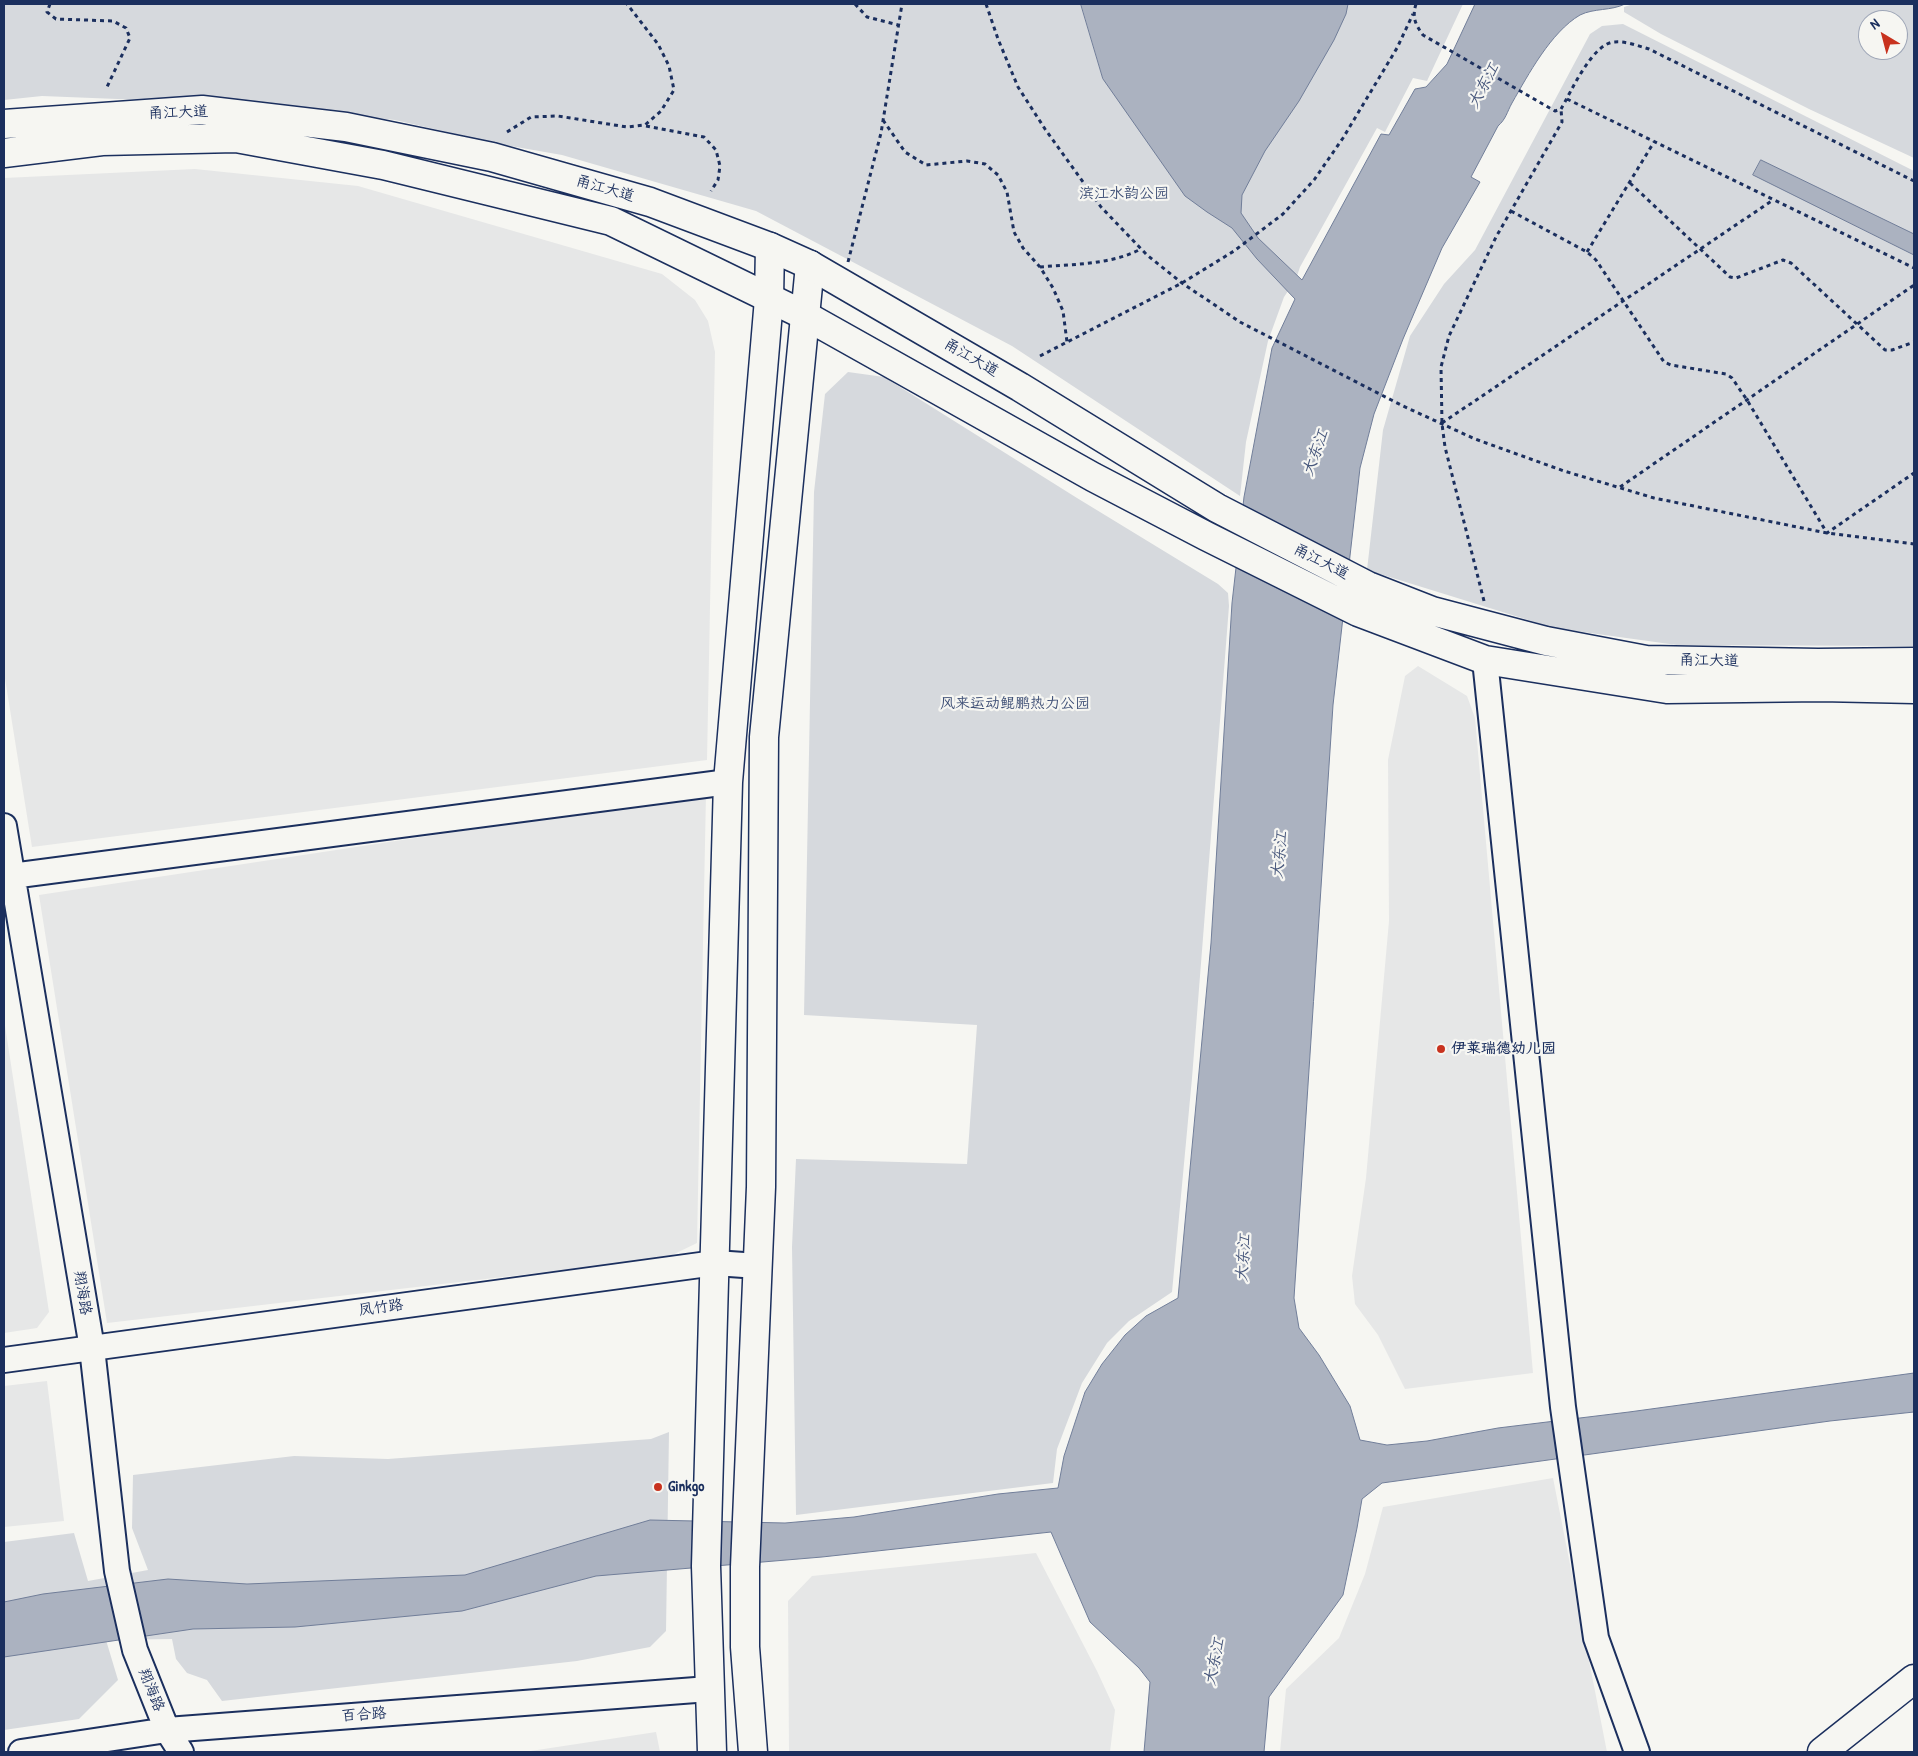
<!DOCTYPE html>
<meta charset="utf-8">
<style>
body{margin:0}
#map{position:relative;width:1918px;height:1756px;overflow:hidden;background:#f6f6f2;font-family:"Patrick Hand",sans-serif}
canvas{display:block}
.frame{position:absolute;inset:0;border:5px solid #1b2f5e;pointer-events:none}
.north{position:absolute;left:1858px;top:10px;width:50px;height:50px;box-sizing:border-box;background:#f6f6f2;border:1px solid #9ea6b7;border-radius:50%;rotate:323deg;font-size:14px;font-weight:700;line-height:20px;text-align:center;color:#1b2f5e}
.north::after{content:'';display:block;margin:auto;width:18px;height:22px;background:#c8321e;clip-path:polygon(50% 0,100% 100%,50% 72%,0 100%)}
</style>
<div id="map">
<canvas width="1918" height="1756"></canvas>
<div class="frame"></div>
<div class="north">N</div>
</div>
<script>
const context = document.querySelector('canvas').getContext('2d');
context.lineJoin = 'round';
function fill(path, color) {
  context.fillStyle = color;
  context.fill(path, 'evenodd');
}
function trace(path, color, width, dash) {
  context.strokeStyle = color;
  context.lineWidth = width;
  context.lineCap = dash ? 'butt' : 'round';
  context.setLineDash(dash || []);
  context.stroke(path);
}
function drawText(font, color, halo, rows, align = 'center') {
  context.font = font + ' "Patrick Hand","LXGW WenKai TC",sans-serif';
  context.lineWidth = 4.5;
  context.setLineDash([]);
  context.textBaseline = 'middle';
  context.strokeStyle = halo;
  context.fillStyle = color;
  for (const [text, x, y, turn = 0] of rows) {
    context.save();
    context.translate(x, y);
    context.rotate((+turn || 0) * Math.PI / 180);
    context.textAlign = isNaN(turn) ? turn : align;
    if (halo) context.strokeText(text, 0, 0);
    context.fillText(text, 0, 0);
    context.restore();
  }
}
fill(new Path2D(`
 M195,169L358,186L662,274L695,300L708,321L715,352L707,760L32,847L4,672V178Z
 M1418,666L1467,696L1475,718L1533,1373L1405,1389L1378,1335L1355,1304L1352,1276L1366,1178L1389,921L1388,760L1405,676Z
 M706,794L697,1243L666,1258L107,1323L39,895Z
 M4,1019L49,1312L37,1328L4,1333Z
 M47,1381L64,1521L4,1527V1386Z
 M1553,1478L1607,1752H1280L1286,1689L1339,1638L1365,1574L1383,1507Z
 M1036,1553L1097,1671L1115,1710L1110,1752H789L788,1601L812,1576Z
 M656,1732L660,1752H524Z`), '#e6e7e7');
fill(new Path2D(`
 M4,4H1463L1427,81L1413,78L1385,132L1377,128L1300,267L1296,279L1284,297L1268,341L1246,442L1240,496L1012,346L756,211L562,155L499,144L395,120L243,104L42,96L4,100Z
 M1633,4H1914V158L1809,109L1661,34L1624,12V7ZM1868,20H1898V50H1868Z
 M1623,24L1914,171V646L1677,645L1554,628L1367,570L1383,430L1410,336L1444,284L1475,250L1590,34L1602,26Z
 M848,372L884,377L1077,498L1218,584L1228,593L1229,606L1192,1078L1172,1292L1129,1321L1107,1343L1082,1383L1057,1449L1053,1483L796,1515L792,1247L796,1159L967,1164L977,1025L804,1015L814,492L825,394Z
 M669,1432L666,1631L650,1647L577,1661L222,1701L207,1680L187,1673L176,1659L172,1639L106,1640L118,1680L79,1719L4,1730V1542L74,1533L88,1581L148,1570L132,1528L133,1475L294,1456L388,1459L651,1439Z`), '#d6d9dd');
const water = new Path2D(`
 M1081,4H1348L1346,14L1334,40L1299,101L1265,151L1242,195L1241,213L1258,238L1302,280L1381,134L1389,135L1415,89L1426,87L1447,64L1475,4H1625C1611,11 1594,8 1580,15C1551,32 1528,75 1512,103C1507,112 1506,119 1498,126L1471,177L1480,182L1442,248L1403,339L1374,414L1360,468L1333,705L1294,1298L1299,1328L1319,1355L1350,1406L1360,1440L1387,1445L1427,1441L1498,1428L1629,1412L1914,1373V1412L1830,1421L1382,1483L1362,1499L1357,1528L1343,1595L1269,1697L1264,1752H1144L1150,1682L1139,1668L1090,1622L1051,1532L822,1557L596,1576L462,1611L295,1627L193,1629L4,1657V1602L43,1594L168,1579L247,1584L465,1575L650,1520L785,1523L854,1517L998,1494L1058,1488L1064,1456L1085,1392L1102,1364L1125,1335L1146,1316L1178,1298L1211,943L1232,603L1244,497L1272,348L1295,299L1257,259L1232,228L1207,212L1185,196L1103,79Z
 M1761,160L1914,234V255L1753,175Z`);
fill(water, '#abb2c0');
trace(water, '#717e99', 1);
const minor = new Path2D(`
 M1485,660L1563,1407L1596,1638L1637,1752
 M4,826L92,1348L117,1571L135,1650L167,1730L181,1752
 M4,877L728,782
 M4,1360L715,1263L758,1266
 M21,1752L167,1730L709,1689`);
const tertiary = new Path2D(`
 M712,1752L706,1566L728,782L769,299L770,247
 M753,1752L745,1647V1567L761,1187L764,737L810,265
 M1822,1752L1914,1679`);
const secondary = new Path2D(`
 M4,124L202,110L346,127L492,157L650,202L770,247L810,265L1020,387L1217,508L1368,586L1432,611L1546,641L1646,660L1818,663L1914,662
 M4,153L102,141L236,138L383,165L611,221L806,316L1093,477L1206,536L1358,612L1485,660L1667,689L1821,687L1914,689`);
trace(minor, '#1b2f5e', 28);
trace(tertiary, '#1b2f5e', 31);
trace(secondary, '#1b2f5e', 31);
trace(new Path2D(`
 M50,4L47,12L56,19L113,21L126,28L130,38L107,87
 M855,4L867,17L898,25
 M986,4L998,39L1018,87L1045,129L1101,207L1147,255L1182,283L1240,322L1403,406L1475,439L1564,471L1654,498L1827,533L1914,544
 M1416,4C1412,17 1415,24 1423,35L1555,111L1561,109C1571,92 1593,42 1615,42C1626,41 1638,46 1649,49L1914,181
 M1567,99L1914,268
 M883,120L905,152L926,165L967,161L985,164L998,175L1007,192L1014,232L1023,248L1040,267L1053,288L1063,311L1067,342
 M646,126L704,137L716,150L720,166L718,180L711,191
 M507,132L531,117L558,116L627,127L645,125L661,111L674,90L669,66L658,44L627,4
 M1630,183L1730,277L1736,278L1783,260L1791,263L1885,350H1892L1914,342
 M1511,211L1587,252L1596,260L1664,362L1671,365L1726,374L1732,378L1747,400L1827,533L1914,473
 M1587,252L1654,142
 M848,262L881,133L902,4
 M1040,267C1074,264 1110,265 1141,249
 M1040,356L1182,283L1234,251L1283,214L1314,180L1343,138L1397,48L1413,14
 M1442,423L1773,200
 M1620,487L1914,285
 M1484,601L1445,447L1442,424L1441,367L1449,336L1496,237L1562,122L1561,109`), '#1b2f5e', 3, [4, 4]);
trace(minor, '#f6f6f2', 24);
trace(tertiary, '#f6f6f2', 28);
trace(secondary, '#f6f6f2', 28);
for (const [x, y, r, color] of [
 [1441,1049,5,"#c8321e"],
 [658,1487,5,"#c8321e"]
]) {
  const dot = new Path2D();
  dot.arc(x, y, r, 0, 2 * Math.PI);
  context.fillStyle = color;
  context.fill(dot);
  trace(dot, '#f6f6f2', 2);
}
drawText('15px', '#1b2f5e', '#f6f6f2', [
 ["甬江大道",178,113,-2],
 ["甬江大道",605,189,16],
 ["甬江大道",971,358,30],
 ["甬江大道",1321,562,27],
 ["甬江大道",1709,661,1],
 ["翔海路",82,1293,81],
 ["凤竹路",381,1308,-8],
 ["翔海路",151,1690,68],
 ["百合路",364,1715,-4]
]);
drawText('15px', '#405177', '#f6f6f2', [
 ["滨江水韵公园",1124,194],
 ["风来运动鲲鹏热力公园",1015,704]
]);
drawText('bold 15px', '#1b2f5e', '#f6f6f2', [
 ["伊莱瑞德幼儿园",1451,1049],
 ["Ginkgo",668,1487]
], 'left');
drawText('italic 16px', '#46567b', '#f6f6f2', [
 ["大东江",1484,86,-62],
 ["大东江",1316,453,-70],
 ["大东江",1280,855,-84],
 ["大东江",1244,1258,-86],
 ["大东江",1215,1662,-78]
]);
</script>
